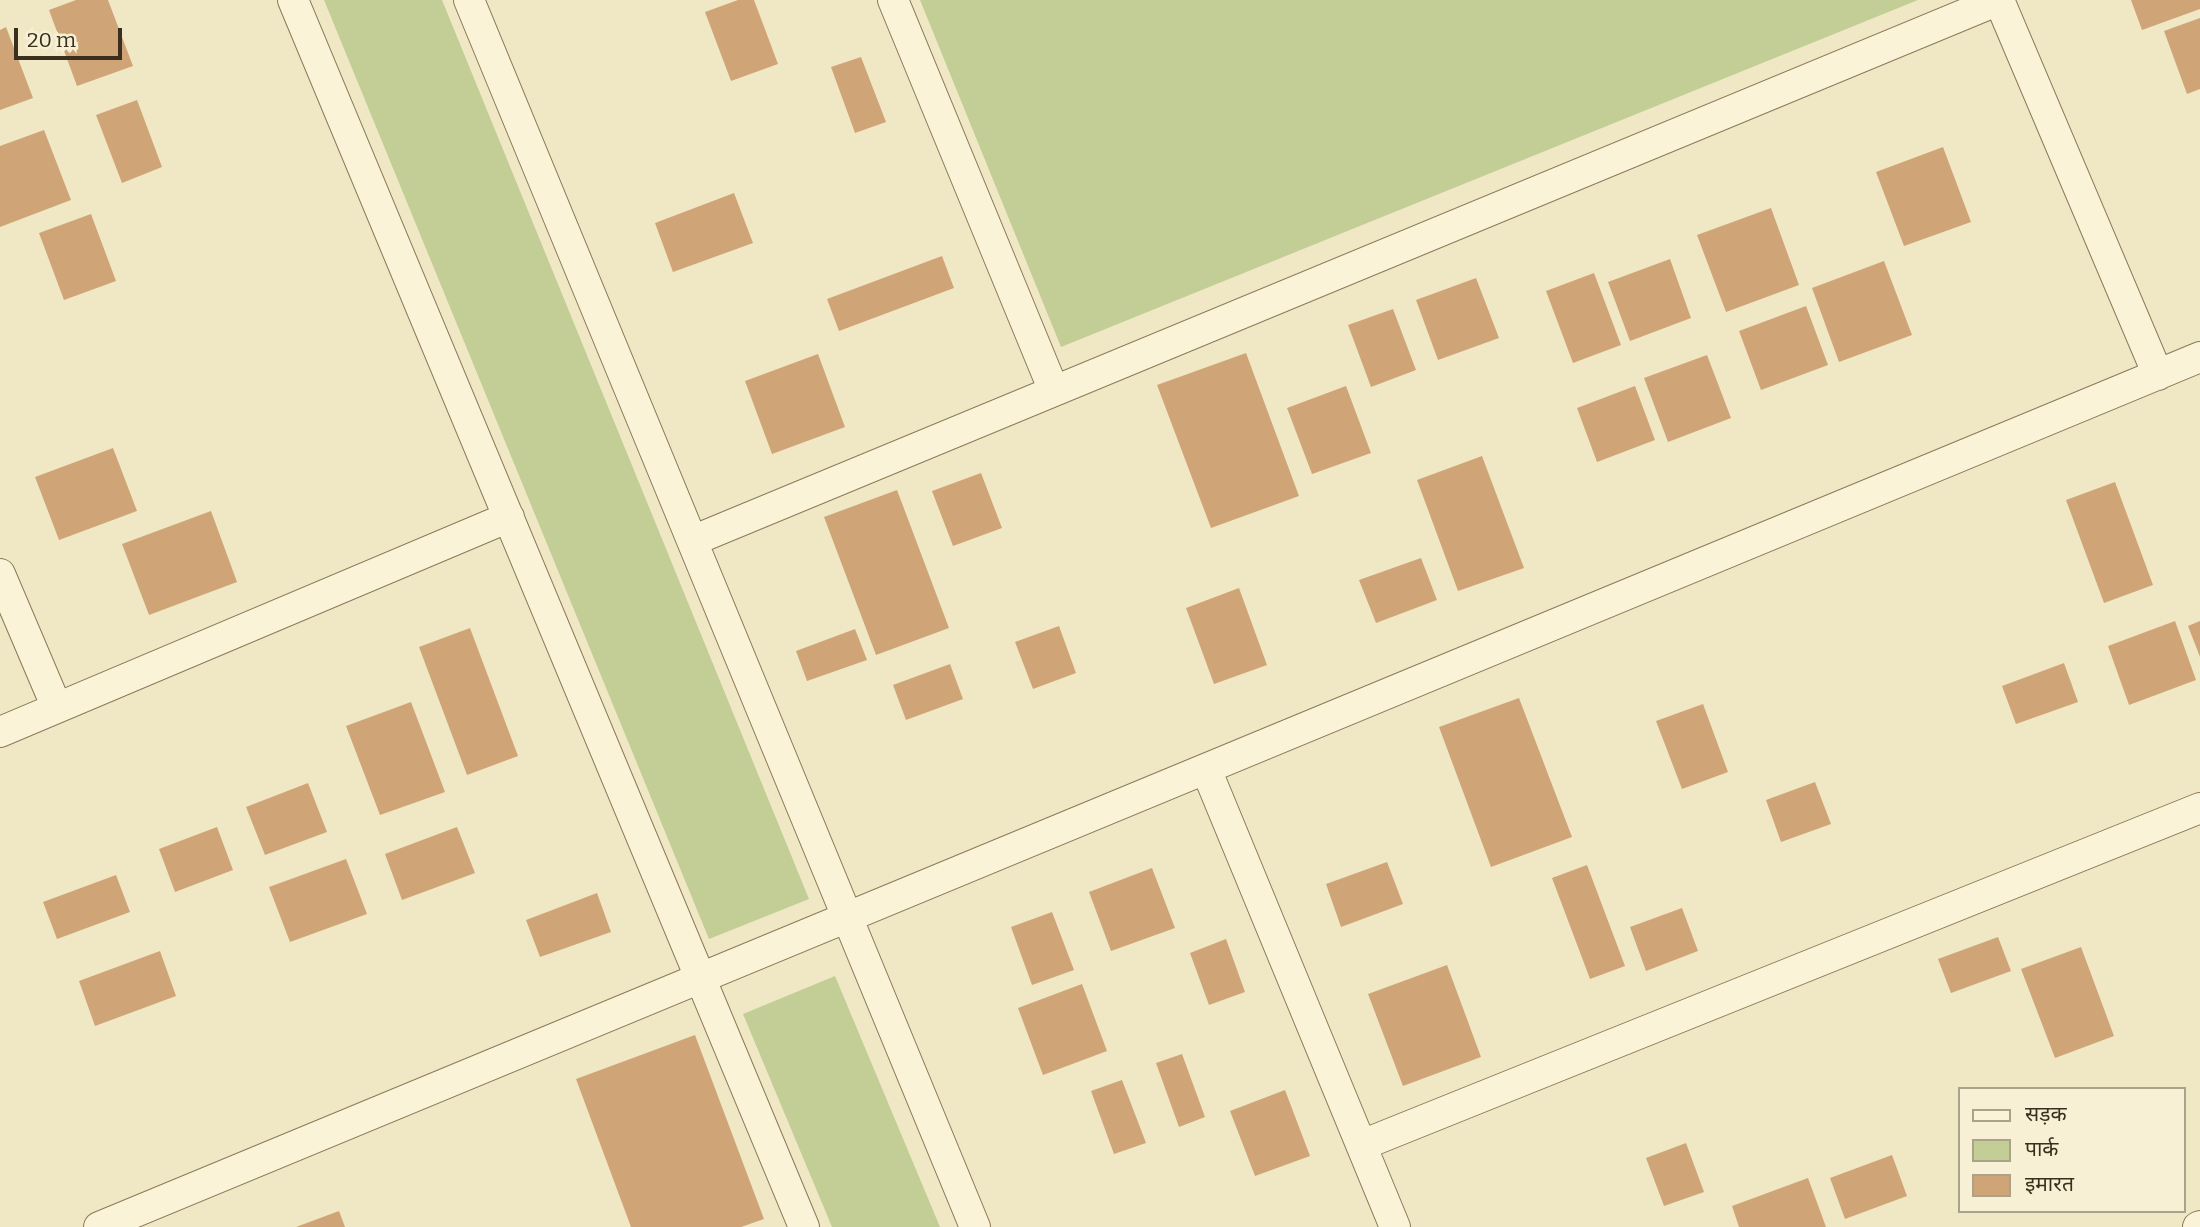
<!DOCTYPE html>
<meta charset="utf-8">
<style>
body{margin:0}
#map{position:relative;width:2200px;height:1227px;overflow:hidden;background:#f0e7c4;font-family:Bitter,"Noto Sans Devanagari",serif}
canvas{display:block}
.legend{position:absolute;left:1958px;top:1087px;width:228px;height:126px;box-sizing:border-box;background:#f7f0d4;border:2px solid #aba28b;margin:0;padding:9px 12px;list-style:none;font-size:21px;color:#3a2e1e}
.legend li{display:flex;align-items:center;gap:14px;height:35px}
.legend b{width:35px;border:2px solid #aba28b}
.scale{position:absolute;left:14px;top:28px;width:108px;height:32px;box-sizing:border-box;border:4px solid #3a2e1e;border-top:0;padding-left:9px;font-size:21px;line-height:24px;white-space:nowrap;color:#3a2e1e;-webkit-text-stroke:5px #f7f0d4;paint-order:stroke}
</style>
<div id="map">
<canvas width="2200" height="1227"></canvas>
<ul class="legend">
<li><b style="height:9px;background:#faf3d7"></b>सड़क</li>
<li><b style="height:19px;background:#c3ce97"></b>पार्क</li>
<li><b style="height:19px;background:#cfa578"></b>इमारत</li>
</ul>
<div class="scale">20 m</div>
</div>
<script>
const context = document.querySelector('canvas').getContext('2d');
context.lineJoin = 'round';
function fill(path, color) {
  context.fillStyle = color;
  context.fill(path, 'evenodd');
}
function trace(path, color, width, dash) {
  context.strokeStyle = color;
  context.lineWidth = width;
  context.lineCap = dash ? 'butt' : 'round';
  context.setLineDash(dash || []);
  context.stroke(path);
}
fill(new Path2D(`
 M324,0H442L809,899L709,939Z
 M920,0H1918L1061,347Z
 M835,976L940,1227H832L743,1014Z`), '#c3ce97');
fill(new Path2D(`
 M76,0H108L133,66L77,86L49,10Z
 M738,0H754L778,64L731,81L705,12Z
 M2131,0H2200V9L2142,30Z
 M2200,18V89L2187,94L2164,31Z
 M6,27L33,98L0,110V30Z
 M861,57L886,122L855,133L831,67Z
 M137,100L162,167L122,183L96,115Z
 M44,130L71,200L0,227V146Z
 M1943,147L1971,222L1904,246L1876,172Z
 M734,193L753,243L673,272L655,223Z
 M1771,208L1799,285L1726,312L1697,235Z
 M91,214L116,281L64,300L39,233Z
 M942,256L954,288L839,331L827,299Z
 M1670,259L1691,318L1630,341L1608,282Z
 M1884,261L1912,335L1839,362L1812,288Z
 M1594,273L1621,345L1573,363L1546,291Z
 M1476,278L1499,338L1438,360L1416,300Z
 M1806,306L1828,365L1761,390L1739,331Z
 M1393,309L1416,370L1371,387L1348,325Z
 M1246,353L1299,496L1211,528L1157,385Z
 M818,354L845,427L772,454L745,381Z
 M1707,355L1731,418L1668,442L1644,378Z
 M1346,386L1371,453L1312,474L1287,408Z
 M1635,386L1655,440L1597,462L1577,408Z
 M113,448L137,511L59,540L35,477Z
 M1482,456L1524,568L1458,591L1417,480Z
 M981,473L1002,528L953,546L932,491Z
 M2115,482L2153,585L2104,603L2066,500Z
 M897,490L949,628L876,655L824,517Z
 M211,511L237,582L149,615L122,544Z
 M1421,558L1437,600L1376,623L1359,580Z
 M1239,588L1267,665L1214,684L1186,608Z
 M2175,621L2196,680L2129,705L2108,646Z
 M2200,621V657L2188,626Z
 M1059,626L1076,673L1033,689L1015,642Z
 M470,628L518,756L467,775L419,647Z
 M855,629L867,660L807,681L796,651Z
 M2064,663L2078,702L2016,724L2002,686Z
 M950,664L963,699L906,720L893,685Z
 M1519,698L1572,837L1491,867L1439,727Z
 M411,702L445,792L380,815L346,726Z
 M1703,704L1728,772L1682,789L1656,721Z
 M1815,782L1831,824L1781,842L1766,800Z
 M308,783L327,832L265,855L246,807Z
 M217,827L233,870L175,892L159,849Z
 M457,827L475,873L402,900L385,854Z
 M346,859L367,914L290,942L269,887Z
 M1387,862L1403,904L1341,927L1326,884Z
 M1587,865L1625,966L1590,979L1552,878Z
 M1152,868L1175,928L1111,951L1089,892Z
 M116,875L130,912L57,939L43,902Z
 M597,893L611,932L540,957L526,920Z
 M1682,908L1698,951L1646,971L1630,927Z
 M1052,912L1074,970L1032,985L1011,927Z
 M1998,937L2011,971L1951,993L1938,959Z
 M1226,939L1245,992L1209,1005L1190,953Z
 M2081,947L2114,1036L2055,1058L2021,969Z
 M160,951L176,996L95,1026L79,981Z
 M1447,965L1481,1057L1403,1086L1368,994Z
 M1082,984L1107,1051L1043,1075L1018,1008Z
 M695,1035L764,1219L741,1227H631L576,1079Z
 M1182,1054L1205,1117L1179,1127L1156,1063Z
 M1122,1080L1146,1143L1114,1154L1091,1091Z
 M1285,1090L1310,1156L1255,1176L1230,1111Z
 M1686,1143L1704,1192L1664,1206L1646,1158Z
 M1892,1155L1907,1196L1845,1219L1830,1178Z
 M1808,1178L1826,1227H1739L1732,1206Z
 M339,1211L345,1227H296Z`), '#cfa578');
const street = new Path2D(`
 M293,0L804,1227
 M469,0L975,1227
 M893,0L1054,391
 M1999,0L2158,375
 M692,541L1999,0
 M0,574L57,708
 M0,732L509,517
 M1206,769L1395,1227
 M1362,1145L2200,808
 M99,1227L2200,357
 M2198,1227L2200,1226`);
trace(street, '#8b7959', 32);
trace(street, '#faf3d7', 30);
</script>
